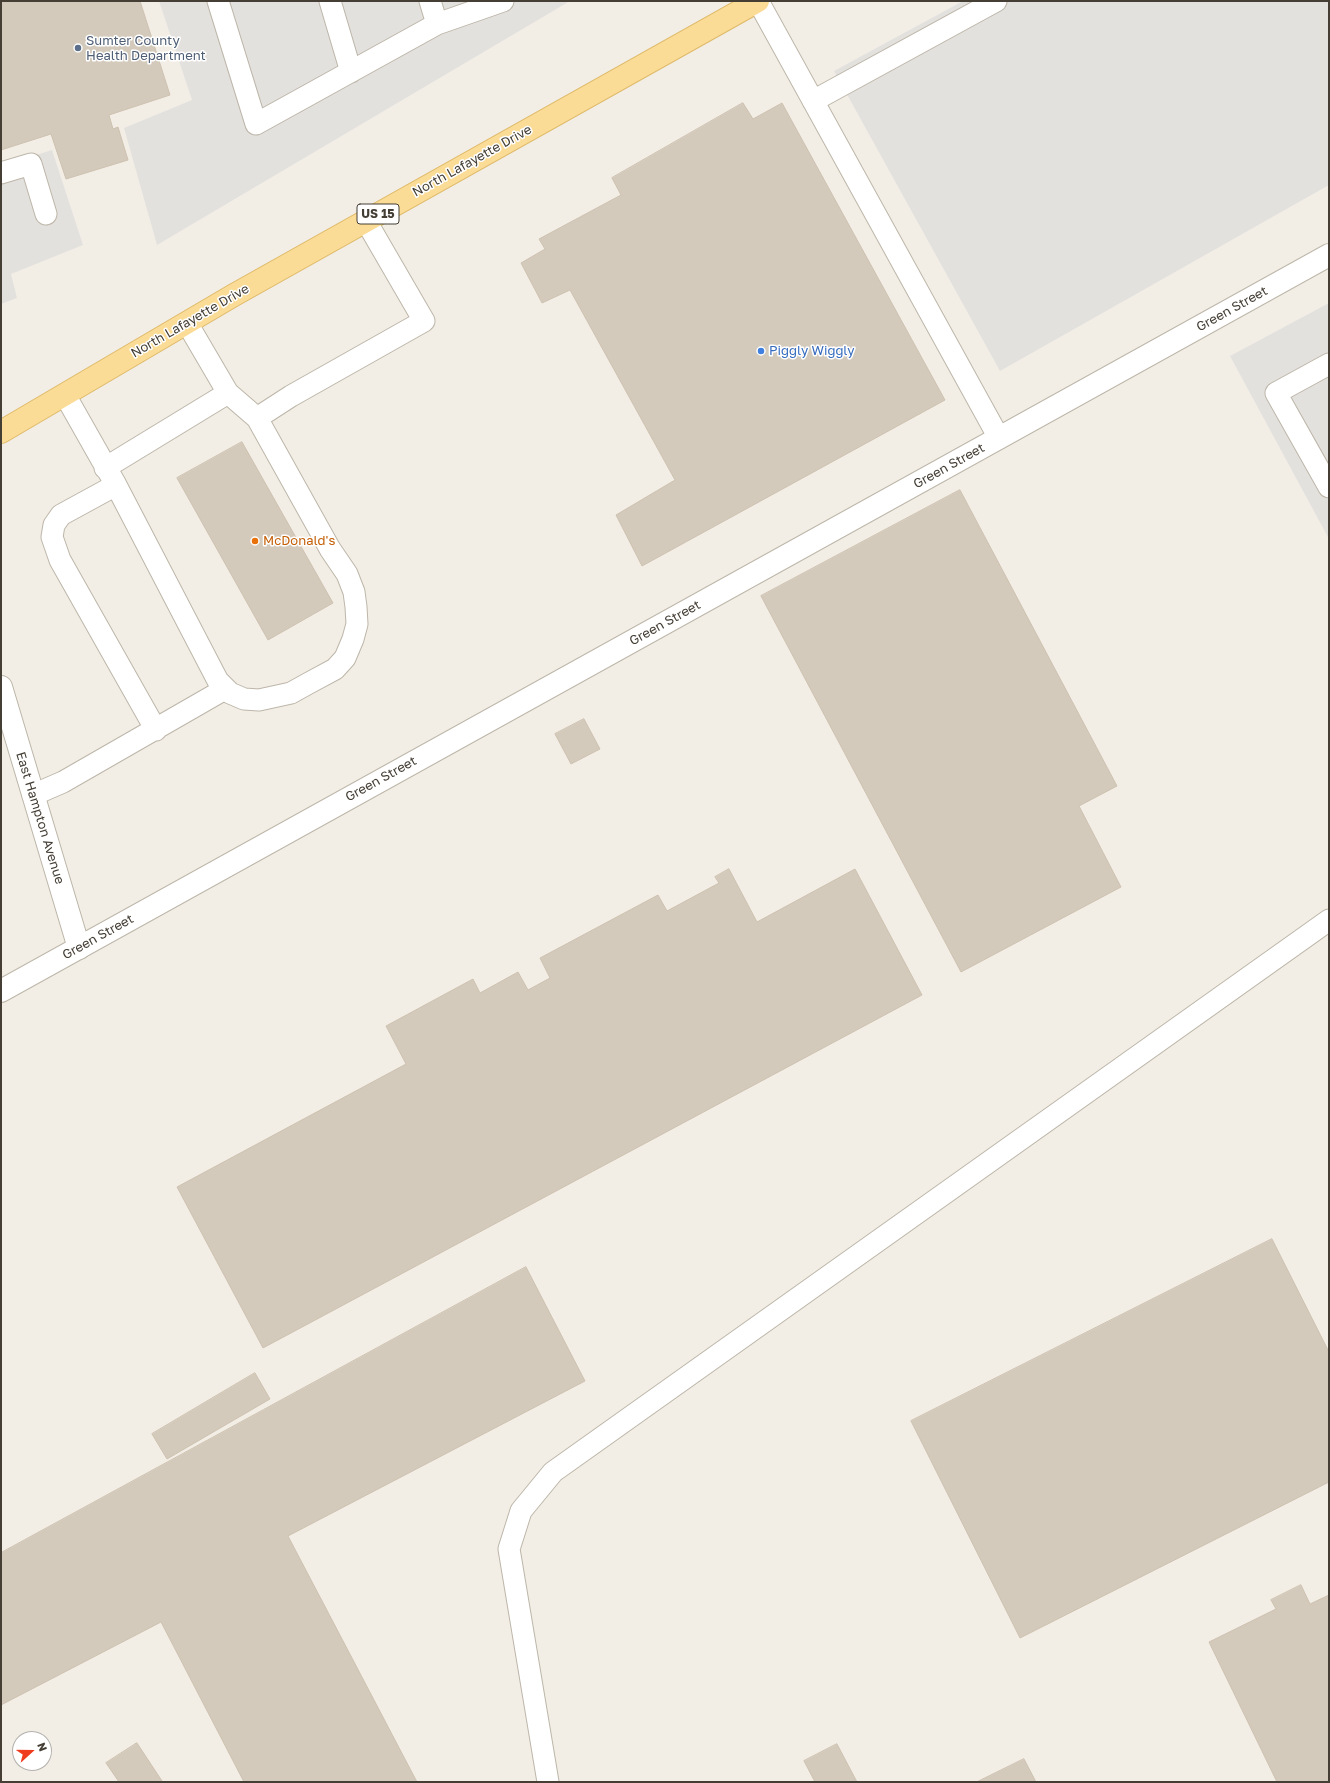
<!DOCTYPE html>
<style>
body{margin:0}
#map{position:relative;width:1330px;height:1783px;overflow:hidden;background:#f2eee6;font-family:"Golos Text",sans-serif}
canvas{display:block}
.frame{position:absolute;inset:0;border:2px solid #443e35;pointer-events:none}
.north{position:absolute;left:12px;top:1731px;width:40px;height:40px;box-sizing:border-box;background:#fff;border:1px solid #b4b2ae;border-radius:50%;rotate:69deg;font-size:11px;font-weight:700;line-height:16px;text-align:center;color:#443e35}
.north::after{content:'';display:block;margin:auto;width:14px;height:18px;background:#f03c1e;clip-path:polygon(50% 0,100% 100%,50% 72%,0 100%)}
</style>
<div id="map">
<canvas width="1330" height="1783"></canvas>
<div class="frame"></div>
<div class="north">N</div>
</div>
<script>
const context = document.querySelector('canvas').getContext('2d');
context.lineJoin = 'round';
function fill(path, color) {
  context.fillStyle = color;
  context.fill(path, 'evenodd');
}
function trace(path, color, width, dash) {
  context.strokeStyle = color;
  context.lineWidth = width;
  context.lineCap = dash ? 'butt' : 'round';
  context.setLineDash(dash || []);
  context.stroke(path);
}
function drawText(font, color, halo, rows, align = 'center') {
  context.font = font + ' "Golos Text",sans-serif';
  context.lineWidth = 3;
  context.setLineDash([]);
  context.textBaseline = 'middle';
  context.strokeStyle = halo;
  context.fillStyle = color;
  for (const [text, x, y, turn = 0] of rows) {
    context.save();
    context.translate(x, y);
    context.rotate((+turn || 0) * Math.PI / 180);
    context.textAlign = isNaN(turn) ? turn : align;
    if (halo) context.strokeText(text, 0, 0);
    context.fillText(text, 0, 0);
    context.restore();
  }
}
fill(new Path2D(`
 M159,1H570L157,245L124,128L192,100Z
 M963,1H1329V185L1000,371L834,71Z
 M52,150L83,245L11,274L17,298L1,304V166Z
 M1329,303V539L1230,356Z`), '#e3e1de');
const building = new Path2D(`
 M1,1H140L170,95L109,115L113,129L118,127L128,160L66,179L51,134L1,150Z
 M743,103L753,119L782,103L945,400L642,566L616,515L675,480L570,290L542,303L521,263L545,249L539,239L621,195L612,178Z
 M242,442L333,603L268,640L177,478Z
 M960,490L1117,786L1079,806L1121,887L961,972L761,596Z
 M584,719L600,749L571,764L555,734Z
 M729,869L757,922L855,869L922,995L263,1348L177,1187L406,1064L386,1026L473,979L480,993L518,972L528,990L550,978L540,958L658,895L667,911L719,883L715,877Z
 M1272,1239L1329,1352V1482L1020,1638L911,1421Z
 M526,1267L585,1381L288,1536L417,1782H244L161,1622L1,1705V1553Z
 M255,1373L270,1399L167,1459L152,1434Z
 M1301,1585L1310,1604L1329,1595V1782H1277L1209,1642L1276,1609L1271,1600Z
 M137,1743L162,1781L161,1782H119L106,1763Z
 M837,1744L857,1782H815L804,1761Z
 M1024,1759L1036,1782H977Z`);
fill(building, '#d3cabc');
trace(building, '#cec1af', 1);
const service = new Path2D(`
 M218,1L256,124L437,24L430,1
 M330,1L351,72
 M758,1L999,438
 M437,24L503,1
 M813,101L996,1
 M1,173L31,164L46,214
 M1329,364L1276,393L1329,487
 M65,395L116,485L218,681L230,693L244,699L259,700L291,693L309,683L335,669L345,658L353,639L357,624L356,607L354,592L347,574L330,549L257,418L228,393L187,323
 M257,418L291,396L424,321L366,221
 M105,468L228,393
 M116,485L61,515L54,525L52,537L60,560L156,730
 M33,795L63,782L225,689
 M548,1782L509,1549L521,1511L553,1472L1329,920`);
const minor = new Path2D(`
 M1,991L1329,255`);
const tertiary = new Path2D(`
 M1,687L79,948`);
const primary = new Path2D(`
 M1,432L234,295L758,1`);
trace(service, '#bdb6a9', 23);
trace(minor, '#bdb6a9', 24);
trace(tertiary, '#bdb6a9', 24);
trace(primary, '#deb968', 24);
trace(service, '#fff', 21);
trace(minor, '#fff', 22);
trace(tertiary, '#fff', 22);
trace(primary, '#fadc97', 22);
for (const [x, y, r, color] of [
 [78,48,4,"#5c6f8a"],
 [761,351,4,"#3f7fe0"],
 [255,541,4,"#e8710a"]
]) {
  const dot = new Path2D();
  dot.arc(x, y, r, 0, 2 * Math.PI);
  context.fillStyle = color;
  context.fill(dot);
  trace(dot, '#fff', 1.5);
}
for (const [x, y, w] of [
 [378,214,42]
]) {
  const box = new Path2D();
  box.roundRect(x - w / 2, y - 10, w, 20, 3);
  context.fillStyle = '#fff';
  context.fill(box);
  trace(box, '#443e35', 1);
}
drawText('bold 12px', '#443e35', null, [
 ["US 15",378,214]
]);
drawText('13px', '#4e5e75', '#fff', [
 ["Sumter County",86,41],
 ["Health Department",86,56]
], 'left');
drawText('13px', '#443e35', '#fff', [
 ["North Lafayette Drive",472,161,-29],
 ["Green Street",1232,309,-29],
 ["North Lafayette Drive",190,321,-30],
 ["Green Street",949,466,-29],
 ["Green Street",665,623,-29],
 ["Green Street",381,779,-29],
 ["East Hampton Avenue",40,818,73],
 ["Green Street",98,937,-29]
]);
drawText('13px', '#366cbe', '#fff', [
 ["Piggly Wiggly",769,351]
], 'left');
drawText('13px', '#c56008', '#fff', [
 ["McDonald's",263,541]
], 'left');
</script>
